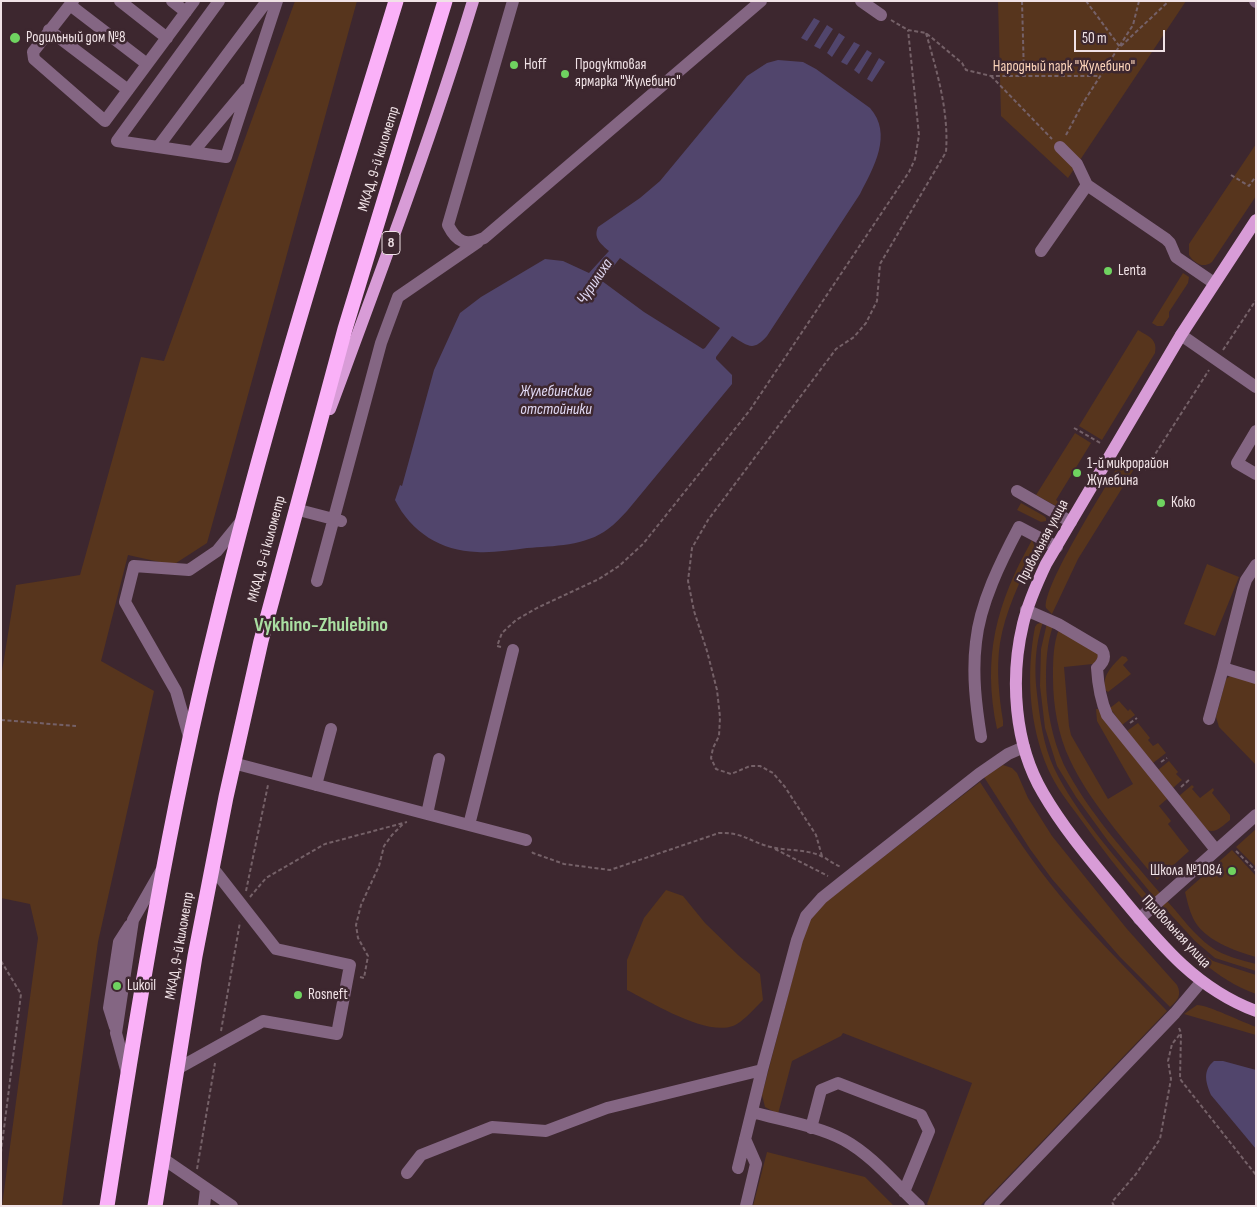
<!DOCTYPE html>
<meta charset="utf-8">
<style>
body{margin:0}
#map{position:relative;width:1257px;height:1207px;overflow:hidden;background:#3d272f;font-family:"Sofia Sans Condensed",sans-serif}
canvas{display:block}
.frame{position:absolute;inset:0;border:2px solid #f0e2e6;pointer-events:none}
.scale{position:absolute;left:1074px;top:30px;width:91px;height:22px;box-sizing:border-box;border:2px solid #f0e2e6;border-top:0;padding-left:6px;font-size:15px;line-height:18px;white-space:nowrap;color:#f0e2e6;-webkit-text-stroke:4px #3d272f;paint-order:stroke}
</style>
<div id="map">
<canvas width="1257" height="1207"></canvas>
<div class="frame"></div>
<div class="scale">50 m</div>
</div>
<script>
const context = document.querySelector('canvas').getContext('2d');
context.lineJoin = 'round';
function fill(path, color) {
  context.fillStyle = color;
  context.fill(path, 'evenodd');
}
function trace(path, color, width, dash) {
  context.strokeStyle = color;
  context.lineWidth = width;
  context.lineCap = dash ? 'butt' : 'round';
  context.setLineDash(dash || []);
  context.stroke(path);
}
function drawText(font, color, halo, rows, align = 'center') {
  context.font = font + ' "Sofia Sans Condensed",sans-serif';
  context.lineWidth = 5;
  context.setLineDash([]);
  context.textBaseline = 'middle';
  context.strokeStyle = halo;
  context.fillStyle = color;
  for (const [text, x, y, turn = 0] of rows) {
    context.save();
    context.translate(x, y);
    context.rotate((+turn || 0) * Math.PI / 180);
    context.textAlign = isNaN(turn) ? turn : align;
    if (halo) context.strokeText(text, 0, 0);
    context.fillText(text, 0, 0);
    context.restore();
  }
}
fill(new Path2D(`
 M295,1H357L207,543L173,565L128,555L101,661L154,691L98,942L62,1206H2L38,938L30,904L1,898V677L16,585L80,575L141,357L164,361Z
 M998,1H1186L1068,178L1001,116Z
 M1256,144V196L1212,262C1203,269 1194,263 1189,255V244Z
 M1183,273L1189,277L1188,283L1169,312V317L1163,326H1157L1152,323Z
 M1138,330C1148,336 1158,339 1155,353L1102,440L1079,426Z
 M1075,433L1091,443L1056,500L1063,505L1056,506L1036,495Z
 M1121,461L1134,469L1078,559L1052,614L1046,608C1042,587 1107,485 1121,461Z
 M1021,503L1044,516L1046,518V521L1041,522L1017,510Z
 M1032,540L1035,547L1034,552C1020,581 1005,612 1000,643C996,669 999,696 1003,721V726L997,729C982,657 996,604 1032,540Z
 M1207,564L1239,577L1215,636L1184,624Z
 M1043,622C1035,644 1034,671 1037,694C1040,719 1043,745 1054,768C1076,814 1119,861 1151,900L1142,898C1120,872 1099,845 1079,817C1068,802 1056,787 1048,769C1029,724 1026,674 1035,627L1037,624Z
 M1047,623L1053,626C1047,643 1046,662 1046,679C1046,707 1052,739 1064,765C1088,812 1126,853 1160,893L1155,898L1108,841L1076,797L1057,766L1045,728L1040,686L1041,649Z
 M1059,629L1098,653L1099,657L1093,664L1064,667L1069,726L1071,735L1108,799L1133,784L1097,721L1096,709H1098L1168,798L1159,806L1171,821L1168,824L1189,851L1157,880C1128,845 1089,801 1070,760C1058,735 1053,705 1053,678C1053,662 1053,644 1059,629Z
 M1122,656L1126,657L1128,660L1123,665L1131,674L1108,692L1105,690C1102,675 1112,666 1122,656Z
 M1230,676L1256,682V765L1219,727L1216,717L1226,679Z
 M1119,701L1128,711L1130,709L1135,715L1122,725L1110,708Z
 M1138,723L1150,738L1148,740L1153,746L1158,743L1166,753L1153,763L1127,731Z
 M1169,761L1178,772L1176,774L1182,780L1173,788L1158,770Z
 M1003,765L1012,768L1017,773L1028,798L1052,836L1127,929L1177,985C1182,995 1178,1000 1170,1007L1120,957L1052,879L1030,849L984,777Z
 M980,782C1002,816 1024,850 1049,882C1085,928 1127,969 1167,1011L980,1206H929L927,1204L972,1083L843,1033L841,1036L792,1061L778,1114L765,1107L762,1095L802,942L811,919L825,902Z
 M1192,785L1194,787L1192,789L1200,798L1213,788L1214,790L1212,793L1230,815V820C1222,826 1216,834 1207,830L1179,796Z
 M1256,829V867L1236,847Z
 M1232,850L1256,876V957C1235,951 1203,940 1193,918C1189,910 1187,900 1185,892Z
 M666,890L683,896L705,923L738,955L760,974L763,1000C756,1007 742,1023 733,1026C705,1036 653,1003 627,990V960L644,918Z
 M1167,901C1181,916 1194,935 1211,947C1224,956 1241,960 1256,964V971L1215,958L1195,941L1162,905Z
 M1159,908L1192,944L1213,961L1256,975V994C1215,979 1188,950 1159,918L1158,915Z
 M1197,1005C1208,1005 1242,1022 1256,1027V1035L1184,1014Z
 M767,1152L865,1177L894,1206H753Z`), '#57351d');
fill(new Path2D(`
 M814,18L820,21L807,41L801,38Z
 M827,25L833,29L820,49L814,46Z
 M839,33L845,37L832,57L827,53Z
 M854,42L860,45L847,65L841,62Z
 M867,50L872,53L859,74L854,70Z
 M879,58L885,62L872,82L867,79Z
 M778,60L803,62L816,69L870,108C893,134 874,167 860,194L767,336C753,352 748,346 732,336L716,357V359L732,375V384L627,511C621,517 615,524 608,529C586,546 553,546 527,548C511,550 493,553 477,552C441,551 411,532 395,500L400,485L402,486L434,370L460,313L481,297L545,259L563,261L589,273L609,251C601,244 593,238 598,227L640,198L660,181L747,76L767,63ZM620,258L720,328L705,348L703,349L644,312L602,281Z
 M1214,1061H1223L1256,1070V1149L1211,1095C1206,1083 1202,1071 1214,1061Z`), '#51456c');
trace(new Path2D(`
 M1022,1L1024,76
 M1086,1L1120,47L1169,1
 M891,20L908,30L926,33L962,63L966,70L991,76H1100
 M991,76L1052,139
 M1066,135L1083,103L1133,25L1139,1
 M1231,175L1249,186L1256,176
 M1223,350L1256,300
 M1074,428L1102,444
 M1145,470L1209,370
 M501,647L497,646L502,633L516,620L537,608L599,579L619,566L643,544L750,410L909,172L915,159L919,135L908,30
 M1,720L76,726
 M1130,723L1137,718
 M1161,762L1167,758
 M1181,787L1189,780
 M775,849L828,876
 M1236,851L1256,871
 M532,852L533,853L564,864L610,870L719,833C743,832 750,842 771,847C787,851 806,849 821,856C828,859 833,864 841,867
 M822,856L816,835L785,787L773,773L760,766H750L731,774L716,769L711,758L713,748L719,736L720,717L717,690L707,651L694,611L688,581L692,548L708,520L836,349L854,337L866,323L877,301L880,264L946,152C949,111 937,72 926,33
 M246,891L268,785
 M250,897L266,878L325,844L407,822
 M1,961L21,994L1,1152
 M360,977L364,978L368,956L358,938L356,925L361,905L379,866L384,846L392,835L404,823
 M1179,1028L1181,1033L1180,1079L1256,1175
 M221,1031L240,922
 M197,1169L215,1063
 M1114,1206L1112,1202L1136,1174L1160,1139L1171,1079L1168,1061L1172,1044L1181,1033`), '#756168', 2, [4, 2.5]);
trace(new Path2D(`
 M73,1L33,52L34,59L105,121L194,1
 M120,1L167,38
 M172,1L186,12
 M219,1L117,141L226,157L277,1
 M513,1L448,225C457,243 466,246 484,238L761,1
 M861,1L881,15
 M1255,1L1256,2
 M70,5L147,64
 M49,30L128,90
 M158,147L267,1
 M1060,147L1077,164L1087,185L1166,239L1170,243L1176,257L1214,283
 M193,152L246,89
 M1041,251L1087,185
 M1181,335L1256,387
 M1256,431L1237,463L1256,474
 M1017,491L1071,522
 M295,509L341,521
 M1256,565L1246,580L1243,589L1223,668L1256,678
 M317,581L381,343L398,297L478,242
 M1026,610L1058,624L1102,650C1106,657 1103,663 1097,668C1098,685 1100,699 1107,715L1216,850
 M1209,719L1223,668
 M981,737C976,706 972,674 976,642C980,603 1001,561 1019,527L1057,547
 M190,740L176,691L125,602L134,566L189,570L217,551L243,519
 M233,763L526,840
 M316,785L331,729
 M427,814L439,759
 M469,825L513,650
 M1139,919L1256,815
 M115,1027L109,1008L119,942L130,925
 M177,1069L263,1021L337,1034L350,965L276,949L212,867
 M127,1073L116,1033L133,920L161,871
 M752,1112C780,1120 819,1126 844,1140C873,1156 895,1184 919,1206
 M811,1128L821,1090L838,1083L921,1115L929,1131L904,1192
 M745,1139L756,1164L746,1206
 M162,1158L232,1206
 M738,1168L762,1070L797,940L806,916L822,898L842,882L979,774L1008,754L1024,747
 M407,1173L421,1155L492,1127L546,1131L607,1108L762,1070
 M204,1206L206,1189
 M990,1206L1175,1013L1201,982`), '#846683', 12);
trace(new Path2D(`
 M1256,220L1181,335L1046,564C1037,583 1028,603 1023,624C1010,678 1014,744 1043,793C1065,831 1094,864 1122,898C1161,945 1197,989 1256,1011
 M330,409C380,274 431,139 473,1`), '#d89cd7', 12);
trace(new Path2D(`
 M107,1206C137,1013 168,820 215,630C266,418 332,210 396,1
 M155,1206L195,956L226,797L261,641L345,329L445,1`), '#fab1f8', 15);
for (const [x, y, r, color] of [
 [15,38,6,"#6fd360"],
 [514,65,5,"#6fd360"],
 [565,74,5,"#6fd360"],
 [1108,271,5,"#6fd360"],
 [1077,473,5,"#6fd360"],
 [1161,503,5,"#6fd360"],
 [1232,871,5,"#6fd360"],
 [117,986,5,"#6fd360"],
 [298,995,5,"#6fd360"]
]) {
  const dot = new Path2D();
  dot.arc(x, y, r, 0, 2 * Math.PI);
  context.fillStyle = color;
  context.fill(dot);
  trace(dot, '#3d272f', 2);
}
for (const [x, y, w] of [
 [391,243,18]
]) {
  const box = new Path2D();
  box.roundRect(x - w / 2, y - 11.5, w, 23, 4);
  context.fillStyle = '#3d272f';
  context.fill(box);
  trace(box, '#f0e2e6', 1);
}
drawText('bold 14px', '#f0e2e6', null, [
 ["8",391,243]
]);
drawText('15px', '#f0e2e6', '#3d272f', [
 ["Родильный дом №8",26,38],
 ["Hoff",524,65],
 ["Продуктовая",575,65],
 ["ярмарка \"Жулебино\"",575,82],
 ["Lenta",1118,271],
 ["1-й микрорайон",1087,464],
 ["Жулебина",1087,481],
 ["Коко",1171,503],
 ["Школа №1084",1222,871,"right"],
 ["Lukoil",127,986],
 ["Rosneft",308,995]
], 'left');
drawText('15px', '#fcd4ba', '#3d272f', [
 ["Народный парк \"Жулебино\"",1064,67]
]);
drawText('15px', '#f0e2e6', '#3d272f', [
 ["МКАД, 9-й километр",379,159,-73],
 ["Привольная улица",1043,542,-62],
 ["МКАД, 9-й километр",267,549,-75],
 ["Привольная улица",1176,932,47],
 ["МКАД, 9-й километр",180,946,-80]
]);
drawText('italic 16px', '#e2daf5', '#3d272f', [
 ["Чурилиха",595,282,-56],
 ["Жулебинские",556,392],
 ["отстойники",556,410]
]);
drawText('bold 20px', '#aadfa2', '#3d272f', [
 ["Vykhino-Zhulebino",321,626]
]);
</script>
